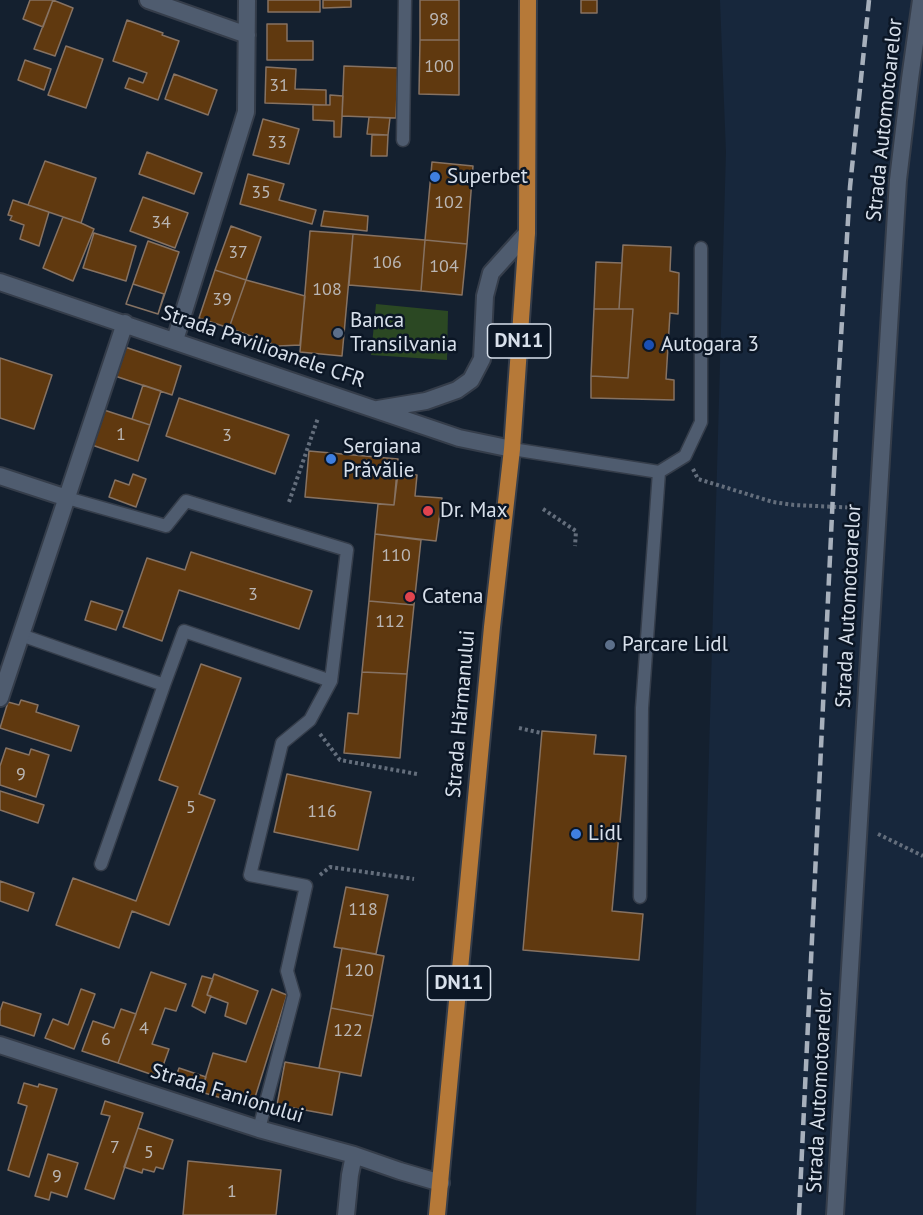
<!DOCTYPE html>
<meta charset="utf-8">
<style>
body{margin:0}
canvas{display:block;background:#14202f}
</style>
<canvas width="923" height="1215"></canvas>
<script>
const context = document.querySelector('canvas').getContext('2d');
context.lineJoin = 'round';
function fill(path, color) {
  context.fillStyle = color;
  context.fill(path, 'evenodd');
}
function trace(path, color, width, dash) {
  context.strokeStyle = color;
  context.lineWidth = width;
  context.lineCap = dash ? 'butt' : 'round';
  context.setLineDash(dash || []);
  context.stroke(path);
}
function drawText(font, color, halo, rows, align = 'center') {
  context.font = font + ' "PT Sans",sans-serif';
  context.lineWidth = 5;
  context.setLineDash([]);
  context.textBaseline = 'middle';
  context.strokeStyle = halo;
  context.fillStyle = color;
  for (const [text, x, y, turn = 0] of rows) {
    context.save();
    context.translate(x, y);
    context.rotate((+turn || 0) * Math.PI / 180);
    context.textAlign = isNaN(turn) ? turn : align;
    if (halo) context.strokeText(text, 0, 0);
    context.fillText(text, 0, 0);
    context.restore();
  }
}
fill(new Path2D(`
 M720,0H923V1215H696L726,152Z`), '#17273c');
fill(new Path2D(`
 M376,304L448,311L447,360L371,355Z`), '#2b4823');
const building = new Path2D(`
 M30,0H53L43,27L23,19Z
 M53,0L73,8L55,56L34,49Z
 M268,0H320V12H268Z
 M323,0H351V7L323,8Z
 M420,0H459V40H420Z
 M581,0H597V13H581Z
 M127,20L163,33L162,35L179,41L158,100L125,88L129,78L143,83L147,73L113,61Z
 M267,24H287V41H313V60H267Z
 M420,40H459V95L419,94Z
 M66,46L103,59L86,108L48,95Z
 M25,60L51,69L44,90L18,80Z
 M344,66L398,68L396,118L342,116Z
 M266,67L296,69L295,89L326,90V105L265,103Z
 M174,74L217,90L208,115L165,99Z
 M330,95L343,96L341,137H334V121L313,120V105H330Z
 M369,117L390,118L388,135L367,134Z
 M263,119L299,129L289,164L253,155Z
 M372,135H388L387,156H371Z
 M147,152L202,173L194,194L139,174Z
 M45,161L96,178L81,223L28,205Z
 M432,162L473,166L467,244L425,240Z
 M248,174L284,184L279,200L316,210L312,224L240,204Z
 M143,197L188,213L175,248L130,231Z
 M13,200L49,212L39,246L20,239L24,225L10,220L12,216L8,215Z
 M324,211L368,216L367,231L321,226Z
 M63,217L81,223L94,229L73,281L43,268Z
 M231,226L261,237L246,280L215,270Z
 M310,231L353,234L342,356L300,352Z
 M94,233L136,246L126,281L83,268Z
 M353,234L425,240L421,291L349,285Z
 M425,240L467,244L462,295L421,291Z
 M148,241L179,252L158,314L126,304Z
 M623,245L671,247L670,271L679,273L678,314L670,313L666,379L674,380V400L591,398V376L628,378L633,309H619Z
 M596,262L622,263L619,309H594Z
 M215,270L246,280L229,328L199,318Z
 M246,280L305,296L300,345L278,346L229,328Z
 M133,284L164,294L158,314L126,304Z
 M594,309H633L628,378L591,376Z
 M125,347L181,366L172,395L115,376Z
 M0,358L52,375L34,429L0,418Z
 M143,385L161,391L150,425L132,419Z
 M179,398L289,435L275,474L166,436Z
 M104,410L150,425L138,461L92,445Z
 M309,451L398,459L394,505L305,497Z
 M398,473L417,475L415,496L442,498L436,541L375,534L378,504L394,505Z
 M133,474L146,479L136,507L109,497L115,480L129,485Z
 M375,534L421,540L414,605L369,601Z
 M191,552L312,591L299,629L179,590L162,641L123,627L147,558L185,570Z
 M91,601L123,611L116,630L85,620Z
 M369,601L414,605L407,674L362,672Z
 M201,664L241,678L199,794L215,800L169,925L132,911L119,948L56,925L73,878L136,901L178,787L159,780Z
 M362,672L407,674L400,758L344,753L348,713L358,714Z
 M21,700L38,705L36,712L79,726L71,751L0,728L8,702L19,705Z
 M542,731L596,735L594,754L626,756L612,911L643,914L639,960L523,950Z
 M6,748L29,755L31,749L49,755L36,797L0,785V766Z
 M287,774L371,792L358,850L274,832Z
 M0,791L44,805L38,823L0,810Z
 M0,881L34,893L28,911L0,901Z
 M346,887L388,895L376,954L334,947Z
 M342,948L384,956L373,1016L331,1008Z
 M151,972L186,984L176,1011L165,1008L152,1044L169,1049L159,1077L118,1063Z
 M214,974L258,991L246,1024L225,1016L228,1003L207,995Z
 M202,976L213,979L207,995L211,996L205,1013L192,1006Z
 M81,989L95,994L74,1049L45,1038L53,1019L68,1025Z
 M272,989L287,995L252,1107L201,1092L213,1053L246,1062Z
 M3,1002L41,1014L34,1036L0,1025V1011Z
 M331,1008L373,1016L361,1076L319,1068Z
 M121,1009L136,1014L118,1063L82,1051L93,1021L114,1028Z
 M285,1062L340,1072L332,1115L277,1105Z
 M179,1068L206,1077L201,1092L174,1082Z
 M24,1083L38,1087L39,1084L57,1089L29,1177L8,1170L27,1106L18,1103Z
 M105,1101L143,1113L114,1199L85,1189L110,1116L101,1114Z
 M138,1128L173,1140L163,1169L156,1167L154,1172L143,1169L142,1173L124,1167Z
 M48,1154L78,1163L67,1197L51,1192L49,1200L35,1196Z
 M188,1161L281,1170L276,1215H183Z`);
fill(building, '#60390f');
trace(building, '#867262', 1.5);
const service = new Path2D(`
 M403,140L405,0
 M512,449L659,472L642,708L640,897
 M659,472L685,456L701,422V248
 M67,498L166,526L186,501L347,550L331,681L310,720L282,743L250,875L306,886L287,971L294,995L259,1129
 M21,635L164,685L184,631L331,681
 M101,864L164,685`);
const minor = new Path2D(`
 M148,0L247,35
 M0,282L459,438L512,449
 M175,340L246,112L247,0
 M378,409L426,401L457,390L471,380L482,359L485,296L491,273L527,233
 M0,476L67,498
 M0,698L125,323
 M0,1045L259,1129L354,1155L400,1171L441,1183
 M346,1215L350,1175L354,1155
 M835,1215L898,180L910,79L921,0`);
const primary = new Path2D(`
 M437,1215L492,627L512,449L527,233L528,0`);
trace(service, '#353d4a', 15);
trace(minor, '#353d4a', 20);
trace(primary, '#353d4a', 20);
trace(new Path2D(`
 M693,469L698,479L773,502L794,505L859,508
 M289,502L318,418
 M543,509L576,531L575,546
 M519,728L541,733
 M320,734L340,760L417,774
 M878,834L923,856
 M320,875L330,867L414,879`), '#646e7c', 4, [3, 3]);
trace(service, '#4f5c6f', 12);
trace(minor, '#4f5c6f', 16);
trace(primary, '#b67938', 16);
trace(new Path2D(`
 M799,1215L838,387L850,187L869,0`), '#a7b0bc', 4.5, [12, 6]);
for (const [x, y, r, color] of [
 [435,177,6,"#3f7fe0"],
 [338,333,6,"#5c6f8a"],
 [649,345,6,"#1a4fb4"],
 [331,459,6,"#3f7fe0"],
 [428,511,6,"#e0444e"],
 [410,597,6,"#e0444e"],
 [610,645,6,"#5c6f8a"],
 [576,834,6,"#3f7fe0"]
]) {
  const dot = new Path2D();
  dot.arc(x, y, r, 0, 2 * Math.PI);
  context.fillStyle = color;
  context.fill(dot);
  trace(dot, '#0b1625', 2);
}
drawText('18px', '#bab6b4', null, [
 ["98",439,20],
 ["100",439,67],
 ["31",279,86],
 ["33",277,143],
 ["35",261,193],
 ["102",449,203],
 ["34",161,223],
 ["37",238,253],
 ["106",387,263],
 ["104",444,267],
 ["108",327,290],
 ["39",222,300],
 ["1",121,435],
 ["3",227,436],
 ["110",396,556],
 ["3",253,595],
 ["112",390,622],
 ["9",21,775],
 ["5",191,808],
 ["116",322,812],
 ["118",363,910],
 ["120",359,971],
 ["4",144,1029],
 ["122",348,1031],
 ["6",106,1040],
 ["7",115,1148],
 ["5",149,1153],
 ["9",57,1177],
 ["1",232,1192]
]);
for (const [x, y, w] of [
 [519,341,63],
 [459,983,63]
]) {
  const box = new Path2D();
  box.roundRect(x - w / 2, y - 17, w, 34, 4.5);
  context.fillStyle = '#0b1625';
  context.fill(box);
  trace(box, '#d8e0eb', 1.5);
}
drawText('bold 20px', '#d8e0eb', null, [
 ["DN11",519,341],
 ["DN11",459,983]
]);
drawText('21px', '#d8e0eb', '#0b1625', [
 ["Strada Automotoarelor",885,120,-84],
 ["Strada Pavilioanele CFR",263,347,19],
 ["Strada Automotoarelor",849,606,-87],
 ["Strada Hărmanului",461,714,-85],
 ["Strada Automotoarelor",820,1091,-87],
 ["Strada Fanionului",227,1094,17]
]);
drawText('21px', '#d8e0eb', '#0b1625', [
 ["Superbet",447,177],
 ["Banca",350,321],
 ["Transilvania",350,345],
 ["Autogara 3",661,345],
 ["Sergiana",343,447],
 ["Prăvălie",343,471],
 ["Dr. Max",440,511],
 ["Catena",422,597],
 ["Parcare Lidl",622,645],
 ["Lidl",588,834]
], 'left');
</script>
